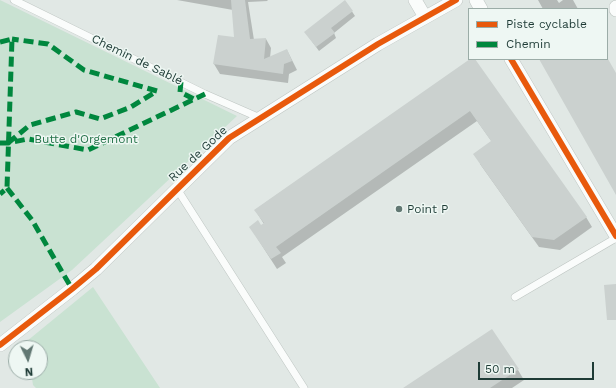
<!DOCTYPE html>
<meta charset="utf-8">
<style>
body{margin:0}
#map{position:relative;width:616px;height:388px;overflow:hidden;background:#e1e8e5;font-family:"Work Sans",sans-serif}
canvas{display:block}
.legend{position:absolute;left:468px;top:8px;width:140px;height:52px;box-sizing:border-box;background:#eef7f3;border:1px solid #9baca7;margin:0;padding:5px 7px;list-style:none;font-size:12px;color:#1e3b36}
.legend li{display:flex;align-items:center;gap:8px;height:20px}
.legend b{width:20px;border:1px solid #9baca7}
.north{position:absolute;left:8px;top:340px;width:40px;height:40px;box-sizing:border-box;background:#eef7f3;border:1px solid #9baca7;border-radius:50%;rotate:175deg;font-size:11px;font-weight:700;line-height:16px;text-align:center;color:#1e3b36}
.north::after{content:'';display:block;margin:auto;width:14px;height:18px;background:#627873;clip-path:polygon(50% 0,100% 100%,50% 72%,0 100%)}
.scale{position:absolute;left:478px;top:362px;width:116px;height:18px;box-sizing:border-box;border:2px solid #1e3b36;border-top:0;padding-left:5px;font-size:12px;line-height:14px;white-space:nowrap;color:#1e3b36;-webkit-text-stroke:3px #eef7f3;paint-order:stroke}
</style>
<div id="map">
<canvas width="616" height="388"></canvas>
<ul class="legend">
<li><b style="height:5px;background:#e8590c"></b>Piste cyclable</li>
<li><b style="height:5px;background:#00873e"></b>Chemin</li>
</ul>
<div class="north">N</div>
<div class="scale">50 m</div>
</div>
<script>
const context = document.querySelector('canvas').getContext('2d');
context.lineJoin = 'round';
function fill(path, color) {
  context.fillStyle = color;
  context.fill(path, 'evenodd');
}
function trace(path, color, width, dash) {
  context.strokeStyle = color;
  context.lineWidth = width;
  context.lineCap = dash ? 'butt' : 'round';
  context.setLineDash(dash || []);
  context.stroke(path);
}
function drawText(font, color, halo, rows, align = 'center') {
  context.font = font + ' "Work Sans",sans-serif';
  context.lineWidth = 3;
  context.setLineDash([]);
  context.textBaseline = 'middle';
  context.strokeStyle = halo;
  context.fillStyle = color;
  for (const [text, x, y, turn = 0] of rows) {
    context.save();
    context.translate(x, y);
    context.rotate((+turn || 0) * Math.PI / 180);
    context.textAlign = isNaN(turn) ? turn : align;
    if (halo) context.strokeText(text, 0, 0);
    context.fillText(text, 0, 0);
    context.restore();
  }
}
fill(new Path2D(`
 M0,0L237,116L72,270L0,322Z
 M93,287L160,388H36L33,385L31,372H40V348H28L27,341Z`), '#c9e2d2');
fill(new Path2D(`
 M177,0H267L268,1L248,2L254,40L266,39L271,48L270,58L287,50L297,70L289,74L288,83L220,74L214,64L219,36L235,38L233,10Z
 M538,0H557L559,3L563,0H573L578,9H543Z
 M345,1L355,16L334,33L336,38L319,51L308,36Z
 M472,59H474L586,217L592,227L560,250L539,247L480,164L492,142L477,121L282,257L286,263L277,269L250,227H261L264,224L255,210Z
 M518,370L524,380L512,388H405Z`), '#0003');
fill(new Path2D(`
 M231,0H245L250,39L266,38L264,59L287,49L292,61L284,64L283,74L213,64L218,35L234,37Z
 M345,0L353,11L331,28L335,33L316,47L304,32Z
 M470,59H475L587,217L554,240L532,237L473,154L491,141L470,111L276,247L281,253L271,259L249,227L258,220L261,225L264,223L254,210Z
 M539,59H608L616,73V195Z
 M616,284V320H607L604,285Z
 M492,329L519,369L490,388H403Z`), '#cbd1cf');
const lane = new Path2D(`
 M14,0L205,94L260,118
 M177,189L304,388
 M515,297L616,238`);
const street = new Path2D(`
 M415,0L425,17
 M476,0L481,9
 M616,7V10
 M511,59L616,236
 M0,345L72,289L96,269L229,138L378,44L456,0`);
trace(lane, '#bec5c2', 8);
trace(street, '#bec5c2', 14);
trace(lane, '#fafcfb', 7);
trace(street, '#fafcfb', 13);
trace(new Path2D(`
 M0,42L12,39L7,188L0,194
 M181,82L180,92L194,99
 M0,143H8L28,139L88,150L205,94
 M8,143L30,125L76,112L100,119L131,107L157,91L84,70L48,44L12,39
 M7,188L32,220L72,289`), '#00873e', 5, [10, 5]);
trace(new Path2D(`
 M511,59L616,236
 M0,345L72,289L96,269L229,138L378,44L456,0`), '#e8590c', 6);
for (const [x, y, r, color] of [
 [399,209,4,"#627873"]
]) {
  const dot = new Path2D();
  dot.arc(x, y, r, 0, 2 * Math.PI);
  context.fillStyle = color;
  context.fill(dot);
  trace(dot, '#eef7f3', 1.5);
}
drawText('12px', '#1e3b36', '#eef7f3', [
 ["Chemin de Sablé",137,60,26],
 ["Rue de Gode",198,154,-43]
]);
drawText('12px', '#26744b', '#eef7f3', [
 ["Butte d'Orgemont",86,139]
]);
drawText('12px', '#1e3b36', '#eef7f3', [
 ["Point P",407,209]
], 'left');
</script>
